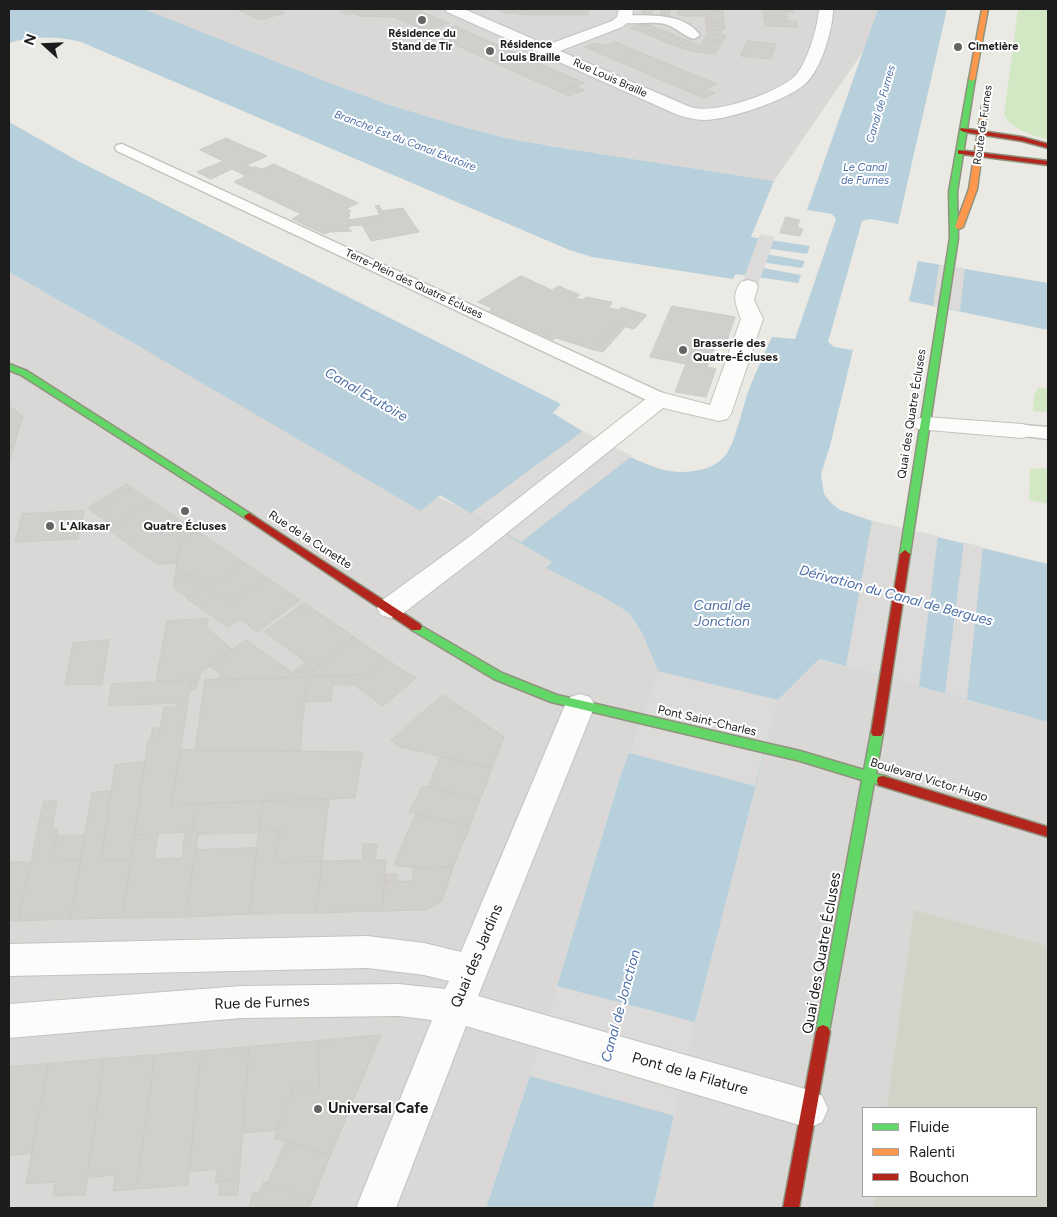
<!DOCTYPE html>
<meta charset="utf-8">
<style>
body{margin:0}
#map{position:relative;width:1057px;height:1217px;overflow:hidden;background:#eae9e4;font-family:Figtree,sans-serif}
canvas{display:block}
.frame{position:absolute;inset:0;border:10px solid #1c1c1c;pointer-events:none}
.legend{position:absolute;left:862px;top:1107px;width:175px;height:90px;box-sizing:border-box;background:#fff;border:1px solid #a4a4a4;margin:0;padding:6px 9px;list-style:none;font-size:15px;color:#1c1c1c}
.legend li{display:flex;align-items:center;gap:10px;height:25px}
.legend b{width:25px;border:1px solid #a4a4a4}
.north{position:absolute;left:20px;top:20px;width:50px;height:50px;-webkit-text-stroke:4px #fff;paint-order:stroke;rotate:290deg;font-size:14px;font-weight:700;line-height:20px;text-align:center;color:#1c1c1c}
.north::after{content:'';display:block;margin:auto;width:18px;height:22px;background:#1c1c1c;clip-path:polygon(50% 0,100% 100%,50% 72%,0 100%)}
</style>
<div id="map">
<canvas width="1057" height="1217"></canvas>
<div class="frame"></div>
<ul class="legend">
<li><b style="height:6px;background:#63d668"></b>Fluide</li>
<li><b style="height:6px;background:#ff974d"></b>Ralenti</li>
<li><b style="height:6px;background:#b3261e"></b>Bouchon</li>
</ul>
<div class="north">N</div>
</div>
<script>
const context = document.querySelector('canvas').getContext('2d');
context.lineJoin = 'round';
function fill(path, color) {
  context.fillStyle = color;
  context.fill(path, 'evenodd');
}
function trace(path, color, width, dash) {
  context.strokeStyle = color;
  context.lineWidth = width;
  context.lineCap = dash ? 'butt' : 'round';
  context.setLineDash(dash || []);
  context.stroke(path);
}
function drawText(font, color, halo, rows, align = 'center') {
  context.font = font + ' Figtree,sans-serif';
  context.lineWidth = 4;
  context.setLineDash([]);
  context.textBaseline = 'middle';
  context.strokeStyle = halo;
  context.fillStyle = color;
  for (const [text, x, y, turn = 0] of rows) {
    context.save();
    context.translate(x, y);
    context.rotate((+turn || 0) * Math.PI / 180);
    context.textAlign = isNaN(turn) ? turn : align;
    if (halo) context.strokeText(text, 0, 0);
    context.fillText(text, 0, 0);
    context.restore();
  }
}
fill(new Path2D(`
 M144,9H878L864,50L774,181L556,147L506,138L456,125L390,105L322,80Z
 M9,272L142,348L471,513L553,562L547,568L603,597L629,613L642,633L658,671L620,777L530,1076L486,1208H9Z
 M818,659L1048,722V1208H653L695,1022L778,700ZM863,1108H1036V1196H863Z`), '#d9d8d6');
fill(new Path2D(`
 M914,910L1048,946V1208H873L875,1196H1036V1108H887Z`), '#d2d3c6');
fill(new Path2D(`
 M1018,9H1048V140C1033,135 1012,130 1004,115Z
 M1038,388H1048V412L1033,411L1034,396Z
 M1048,468V504L1029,500L1030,469Z`), '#d2e7c3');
fill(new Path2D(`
 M382,962L370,979L322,990L182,995L9,1009V971Z`), '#dbdad8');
fill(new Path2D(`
 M9,9H144L322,80L390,105L456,125L506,138L556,147L774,181L751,237L810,246L807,254L757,247L755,252L805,261L802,268L753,261L752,266L801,275L798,283L736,274L733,279L592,257L567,249L81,42C56,36 33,36 9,43Z
 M878,9H947L898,224L870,219L862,221L828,342L834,347L853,350L830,446L821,474L824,494L831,503L840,510L872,521L1048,564V722L819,659L778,700L695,1022L653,1208H486L530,1076L620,777L658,671L642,633L629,613L603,597L546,568L552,562L440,495L421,511L142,348L9,272V122L78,161L561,404L553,413C583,432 623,456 657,468C678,475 713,474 727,453C736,439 742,409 748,392C755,373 764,355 772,337L795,339L836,219L832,214L807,210Z
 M918,261L1048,283V330L909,301Z`), '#b8d0dc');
fill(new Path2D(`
 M760,234L775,237L758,285L742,283Z
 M939,265L965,269L960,311L933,306Z
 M583,431L632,456L521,542L471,513Z
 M872,521L938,536L919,686L846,666Z
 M964,542L983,547L967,699L945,693Z
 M658,671L778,700L755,786L629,753Z
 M557,986L695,1022L675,1116L530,1076Z`), '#dcdbd9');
const building = new Path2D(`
 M237,9H276L284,13L261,20Z
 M341,9H415L449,23L427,31L394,17L358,16L359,14H345L340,11Z
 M500,9H516V13H504L500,11Z
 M516,9H535L534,15L516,14Z
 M535,9H565V15H534Z
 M565,9H588V15H565Z
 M643,9H652V15H643Z
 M661,9H670V15H661Z
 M678,9H687L688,16L678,15Z
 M687,9H696L697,16H688Z
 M696,9H723L706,16H697Z
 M723,9L724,20L706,19V16Z
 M763,9H794V12H786L787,16H764Z
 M764,16H787L788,21H796L798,27L766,26Z
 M706,19L724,20V23H706Z
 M643,23L649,25L637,30L630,28Z
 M706,23H724L725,27L707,26Z
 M649,25L656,28L643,33L637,30Z
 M456,26L463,30L451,34L444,31Z
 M707,26L725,27V30H707Z
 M656,28L661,30L649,35L643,33Z
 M463,30L584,83L560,92L440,38Z
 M661,30L668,32L654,37L649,35Z
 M707,30H721V35H708Z
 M668,32L674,35L661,40L654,37Z
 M674,35L680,38L667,43L661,40Z
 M707,35H726L723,41L705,39Z
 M680,38L687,40L674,45L667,43Z
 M705,39L723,41L721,44L703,42Z
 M687,40L693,43L681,48L674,45Z
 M747,41L776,44L771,59L741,56Z
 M615,42L717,84L694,94L592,50Z
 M703,42L721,44L715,54L697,52Z
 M597,43L603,46L592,50L585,47Z
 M693,43L701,46L697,52L681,48Z
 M575,86L584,90L569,96L560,92Z
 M706,89L715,93L703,98L694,94Z
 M226,138L244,146L267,156L247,165L254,169L242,174L232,169L211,179L197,172L223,161L200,150Z
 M274,164L358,203L346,209L351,211L348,212L350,215L348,220L380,215L375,206L379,205L382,211L403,208L419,232L371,241L362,225L349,226V230L352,231L329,232L324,234L292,219L301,214L234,182L246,176L242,174L254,169L250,167H256L262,169Z
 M786,217L800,220L797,227L803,229L800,236L780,233Z
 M521,276L552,290L559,286L580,295L575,298L584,300L586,297L612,302L609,308L619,310L621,307L647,315L634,329L617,324L594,350L556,338L553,340L489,311L493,309L478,302Z
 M672,306L735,317L726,343L717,341L707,367L716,369L706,397L675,392L686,364L650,357Z
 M617,324L625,327L603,352L594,350Z
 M9,406L23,416L9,463Z
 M127,484L132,488L93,512L88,508Z
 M132,488L152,501L113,526L93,512Z
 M152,501L197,531L180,542L177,563L157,564L107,529Z
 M84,511L78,539L15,542L22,514Z
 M197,531L245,563L210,586L190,573L174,583L180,542Z
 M245,563L267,578L231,603L209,588Z
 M190,573L207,584L187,597L173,587L174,583Z
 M267,578L300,600L257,632L240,619L228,627L186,598L207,584L210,586L209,588L231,603Z
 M304,603L354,637L319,666L310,660L306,662L265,632Z
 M208,619L206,627L233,650L201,672L199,680L156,681L167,621Z
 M354,637L386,659L365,675L286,678L297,669L307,675Z
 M109,640L102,684L65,685L73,643Z
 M246,640L293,673L286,678L216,680L222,675L210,666Z
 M386,659L416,678L383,706L354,685Z
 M310,660L319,666L307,675L297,669Z
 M365,675L354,685H346L347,676Z
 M334,676L331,701L306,702L307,677Z
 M334,676H347L346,685H333Z
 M307,677L300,751L195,750L205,680Z
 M198,680L196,689L190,690L191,681Z
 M191,681L172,805L196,804L192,832L134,835L148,741L158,740L164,707H177V703L108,706L112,684Z
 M443,695L504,737L492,768L400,747L391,740Z
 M153,728H160L158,740L151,741Z
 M181,749L195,750L363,752L355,798L172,805Z
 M441,757L492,768L480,800L428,787Z
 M145,762L131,860H101L115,765Z
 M423,786L480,800L470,826L409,812Z
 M111,791L101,860H131L122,918L70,919L92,793Z
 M329,799L322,861L274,862L280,830H259L263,801Z
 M44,801H57L52,828L58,829L52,859L81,860L70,919L18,921Z
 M263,801L259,833L198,834L199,832H192L196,804Z
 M416,814L470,826L453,867L414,868L394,865Z
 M259,830H280L274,862L322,861L316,913L250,914Z
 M185,832H199L185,917L122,918L135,835L158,834L154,859L182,858Z
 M57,835H84L81,860L52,859Z
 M363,844H377L375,860H386L382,911L316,913L322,861L362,860Z
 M257,848L250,914L185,917L196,850Z
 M9,862H31L18,921H9Z
 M453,867L442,901L427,910L382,911L385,882L412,881L414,868Z
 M385,874H397V881L385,882Z
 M381,1035L330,1156L274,1138L293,1088H319L318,1041Z
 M318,1041L319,1088H293L277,1130L242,1133L249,1047Z
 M249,1047L239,1179L215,1183L218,1169L189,1172L201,1051Z
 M201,1051L188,1185L136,1189L155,1055Z
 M155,1055L136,1189L113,1191L115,1175L87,1178L104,1059Z
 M104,1059L85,1195L53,1196L55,1182L26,1184L48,1064Z
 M48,1064L32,1153L9,1156V1067Z
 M286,1141L330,1156L312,1201L268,1183Z
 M239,1179L238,1195L219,1196V1182Z
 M264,1182L312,1201L308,1208H255L258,1194Z
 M254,1192L258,1194L255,1208H249Z`);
fill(building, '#d1cfcb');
trace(building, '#cdcbc6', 1);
const lane = new Path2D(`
 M624,15C649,16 683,12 700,35L694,39C683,36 676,27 665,24C650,21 634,25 620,22L618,19Z
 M122,144L667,395L669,399L667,403L660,405L653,403L117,151L115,148L117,145Z
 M1022,425L1048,427V439L1015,435L1012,431L1015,427Z`);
const street = new Path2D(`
 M445,9H464L547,45L612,21L617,17L619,9H633L632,19L622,27L560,51L690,107C715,115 774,94 794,77C807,65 818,26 819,9H833C833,29 821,70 805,84C787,100 729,120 704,120C695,120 686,117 678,115L447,12Z
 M748,280L755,282L758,286L754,300L763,319L731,414L727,419L719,421L663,408L483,552L401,615L391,618L381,615L377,608L381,601L465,540L652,394L660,392L710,405L741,319C736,305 731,295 741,282Z
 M925,417L1022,424L1030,426L1034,431L1030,436L1022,438L917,429L913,424L917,419Z
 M580,694L590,697L595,705L478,996L809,1090L822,1096L828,1109L822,1122L809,1128L466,1026L396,1208H356L432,1020L399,1016L241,1018L9,1038V1004L241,986L399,984L445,989L449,981L424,975L367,968L9,976V944L367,936L424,943L461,952L565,705L570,697Z`);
const fast = new Path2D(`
 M972,77L975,79L957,192L958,238L910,554L905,558L900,554L950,238L949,192L969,79Z
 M9,364L27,371L254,516L253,518H245L21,375L9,370Z
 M416,623L502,673L557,695L800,751L864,770L871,733L873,730H881L883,733L876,774L888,777L889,781L888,785L883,786L874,783L828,1037L823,1039L818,1037L816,1032L862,780L800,761L551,702L494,679L412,630L410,627Z`);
const slow = new Path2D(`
 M982,9H988L975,79L972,81L969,79Z
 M985,104L988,106L977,189L963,227L959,229L955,227L969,189L982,106Z`);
const jam = new Path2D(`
 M961,128L1022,137L1048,144V148L1022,141L964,132L960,130Z
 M958,150L1048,161V165L961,154H958Z
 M249,513L420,624L422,627L420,630H412L245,518L244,516Z
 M905,550L910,554L883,733L881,736H873L871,733L900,554Z
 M883,776L1048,827V837L878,785L877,781L878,777Z
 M823,1025L828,1027L830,1032L799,1208H783L816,1032L818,1027Z`);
trace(lane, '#c3c2c0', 3);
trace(street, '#c3c2c0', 2);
trace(fast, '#8f937d', 3);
trace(slow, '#8f937d', 3);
trace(jam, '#8f937d', 3);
fill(lane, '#fcfcfb');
fill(street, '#fcfcfb');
fill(fast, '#63d668');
fill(slow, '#ff974d');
fill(jam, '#b3261e');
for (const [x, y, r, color] of [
 [422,20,5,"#646462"],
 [958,47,5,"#646462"],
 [490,51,5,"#646462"],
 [683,350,5,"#646462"],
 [185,511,5,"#646462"],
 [50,526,5,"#646462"],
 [318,1109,5,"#646462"]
]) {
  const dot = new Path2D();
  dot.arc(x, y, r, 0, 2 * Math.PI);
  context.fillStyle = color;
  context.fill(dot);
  trace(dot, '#fff', 2);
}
drawText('bold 11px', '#1c1c1c', '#fff', [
 ["Résidence du",422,34,"center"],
 ["Stand de Tir",422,47,"center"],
 ["Résidence",500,45],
 ["Louis Braille",500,58],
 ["Cimetière",968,47]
], 'left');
drawText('11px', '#1c1c1c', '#fff', [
 ["Rue Louis Braille",610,78,24],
 ["Route de Furnes",983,125,-82],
 ["Terre-Plein des Quatre Écluses",414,284,25]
]);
drawText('italic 11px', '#4c6ea7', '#fff', [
 ["Canal de Furnes",881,104,-74],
 ["Branche Est du Canal Exutoire",405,141,21],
 ["Le Canal",865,168],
 ["de Furnes",865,181]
]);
drawText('bold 12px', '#1c1c1c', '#fff', [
 ["Brasserie des",693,343],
 ["Quatre-Écluses",693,357],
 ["L'Alkasar",60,526],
 ["Quatre Écluses",185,526,"center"]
], 'left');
drawText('12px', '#1c1c1c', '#fff', [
 ["Quai des Quatre Écluses",912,414,-81],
 ["Rue de la Cunette",310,540,33],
 ["Pont Saint-Charles",707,721,13],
 ["Boulevard Victor Hugo",929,780,17]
]);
drawText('italic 14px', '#4c6ea7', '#fff', [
 ["Canal Exutoire",366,395,30],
 ["Dérivation du Canal de Bergues",896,596,15],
 ["Canal de",722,606],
 ["Jonction",722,622],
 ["Canal de Jonction",621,1006,-75]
]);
drawText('15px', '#1c1c1c', '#fff', [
 ["Quai des Quatre Écluses",822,953,-80],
 ["Quai des Jardins",477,956,-67],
 ["Rue de Furnes",262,1003,-2],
 ["Pont de la Filature",690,1074,16]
]);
drawText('bold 15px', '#1c1c1c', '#fff', [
 ["Universal Cafe",328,1109]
], 'left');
</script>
